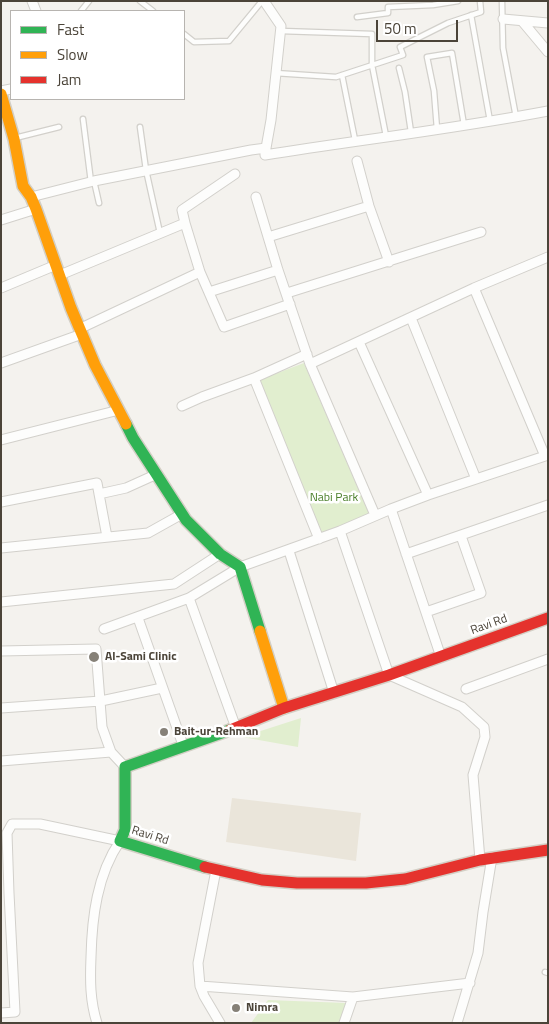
<!DOCTYPE html>
<style>
body{margin:0}
#map{position:relative;width:549px;height:1024px;overflow:hidden;background:#f4f2ee;font-family:"Titillium Web",sans-serif}
canvas{display:block}
.frame{position:absolute;inset:0;border:2px solid #4b4439;pointer-events:none}
.legend{position:absolute;left:10px;top:10px;width:175px;height:90px;box-sizing:border-box;background:#fff;border:1px solid #b7b4b0;margin:0;padding:6px 9px;list-style:none;font-size:15px;color:#4b4439}
.legend li{display:flex;align-items:center;gap:10px;height:25px}
.legend b{width:25px;border:1px solid #b7b4b0}
.scale{position:absolute;left:376px;top:20px;width:82px;height:22px;box-sizing:border-box;border:2px solid #4b4439;border-top:0;padding-left:6px;font-size:15px;line-height:18px;white-space:nowrap;color:#4b4439;-webkit-text-stroke:4px #fff;paint-order:stroke}
</style>
<div id="map">
<canvas width="549" height="1024"></canvas>
<div class="frame"></div>
<ul class="legend">
<li><b style="height:6px;background:#30b455"></b>Fast</li>
<li><b style="height:6px;background:#ff9f0a"></b>Slow</li>
<li><b style="height:6px;background:#e5322d"></b>Jam</li>
</ul>
<div class="scale">50 m</div>
</div>
<script>
const context = document.querySelector('canvas').getContext('2d');
context.lineJoin = 'round';
function fill(path, color) {
  context.fillStyle = color;
  context.fill(path, 'evenodd');
}
function trace(path, color, width, dash) {
  context.strokeStyle = color;
  context.lineWidth = width;
  context.lineCap = dash ? 'butt' : 'round';
  context.setLineDash(dash || []);
  context.stroke(path);
}
function drawText(font, color, halo, rows, align = 'center') {
  context.font = font + ' "Titillium Web",sans-serif';
  context.lineWidth = 5;
  context.setLineDash([]);
  context.textBaseline = 'middle';
  context.strokeStyle = halo;
  context.fillStyle = color;
  for (const [text, x, y, turn = 0] of rows) {
    context.save();
    context.translate(x, y);
    context.rotate((+turn || 0) * Math.PI / 180);
    context.textAlign = isNaN(turn) ? turn : align;
    if (halo) context.strokeText(text, 0, 0);
    context.fillText(text, 0, 0);
    context.restore();
  }
}
fill(new Path2D(`
 M232,798L361,813L356,861L226,842Z`), '#eae5da');
fill(new Path2D(`
 M304,363L370,516L322,534L259,380Z
 M301,718L298,747L242,737Z
 M268,1000L346,1003L340,1023H251Z`), '#e1eecf');
const lane = new Path2D(`
 M140,1L153,11
 M502,1L503,48L516,117
 M81,11L89,1
 M471,15L490,121
 M357,17L388,13V7L433,5L458,1
 M281,31L372,34V65L386,136
 M184,34L194,42L229,41L262,1
 M399,68L405,92L411,132
 M275,73L336,77L403,55L400,47L448,23L481,12L480,1
 M342,75L355,140
 M83,119L91,182
 M140,127L146,170L160,233
 M437,129L434,91L427,57L452,53L464,125
 M15,138L59,127
 M94,181L99,203
 M545,972L548,973`);
const street = new Path2D(`
 M32,1L36,11
 M264,1L281,26L271,120L266,148
 M503,19L548,23
 M522,21L548,52
 M1,91L11,89
 M357,161L369,206L389,262
 M31,197L94,181L251,150L266,148L265,155C359,140 454,129 548,111
 M256,197L278,270L310,364L375,515
 M1,220L36,209
 M185,223L200,272L224,327L290,304
 M268,237L369,206
 M60,275L185,223L182,210L235,174
 M1,288L56,265
 M474,288L545,456
 M209,292L278,270
 M287,293L481,232
 M411,318L476,479
 M79,329L200,272
 M359,342L428,495
 M307,354L254,378L319,539
 M1,363L82,334
 M310,364L474,288L548,257
 M182,406L202,397L254,378
 M1,440L119,410
 M99,494L126,488L157,474
 M1,502L97,483L107,537
 M340,531L389,675L462,707L484,727L485,737L473,775L480,860
 M1,548L148,533L182,514
 M289,551L334,693
 M406,554L548,505
 M189,598L236,728
 M1,602L174,584L220,554
 M426,612L481,593L461,536
 M138,618L183,745
 M104,629L189,598L240,567L340,531L391,509
 M1,651L96,649L102,727L111,752L125,767
 M441,657L391,509L428,495L548,455
 M466,689L548,659
 M1,708L101,701L162,688
 M1,761L111,752
 M216,870L198,963L200,986L204,996L220,1023
 M200,986L353,997L470,983
 M1,1013L15,1012L9,893L7,833L12,824H40L120,841C97,875 92,917 91,957C90,980 90,1001 97,1023
 M344,1023L353,997
 M457,1023L478,953L483,912L492,857`);
const fast = new Path2D(`
 M126,424L133,438L186,520L220,554L240,567L260,631
 M205,867L120,841L125,830V767L230,730`);
const slow = new Path2D(`
 M1,94L14,139L23,186L31,197L36,209L71,308L95,365L126,424
 M260,631L284,708`);
const jam = new Path2D(`
 M230,730L284,708L389,675L548,618
 M205,867L262,880L297,883H366L405,879L480,860L548,850`);
trace(lane, '#d2d0cb', 7);
trace(street, '#d2d0cb', 11);
trace(fast, '#d3cfc5', 14);
trace(slow, '#d3cfc5', 14);
trace(jam, '#d3cfc5', 14);
trace(lane, '#fdfdfc', 4.5);
trace(street, '#fdfdfc', 9);
trace(fast, '#30b455', 11);
trace(slow, '#ff9f0a', 11);
trace(jam, '#e5322d', 11);
for (const [x, y, r, color] of [
 [94,657,6,"#868178"],
 [164,732,5,"#868178"],
 [236,1008,5,"#868178"]
]) {
  const dot = new Path2D();
  dot.arc(x, y, r, 0, 2 * Math.PI);
  context.fillStyle = color;
  context.fill(dot);
  trace(dot, '#fff', 2);
}
drawText('12px', '#4a7f2a', '#fff', [
 ["Nabi Park",334,498]
]);
drawText('12px', '#4b4439', '#fff', [
 ["Ravi Rd",489,625,-20],
 ["Ravi Rd",150,836,17]
]);
drawText('bold 12px', '#4b4439', '#fff', [
 ["Al-Sami Clinic",105,657],
 ["Bait-ur-Rehman",174,732],
 ["Nimra",246,1008]
], 'left');
</script>
